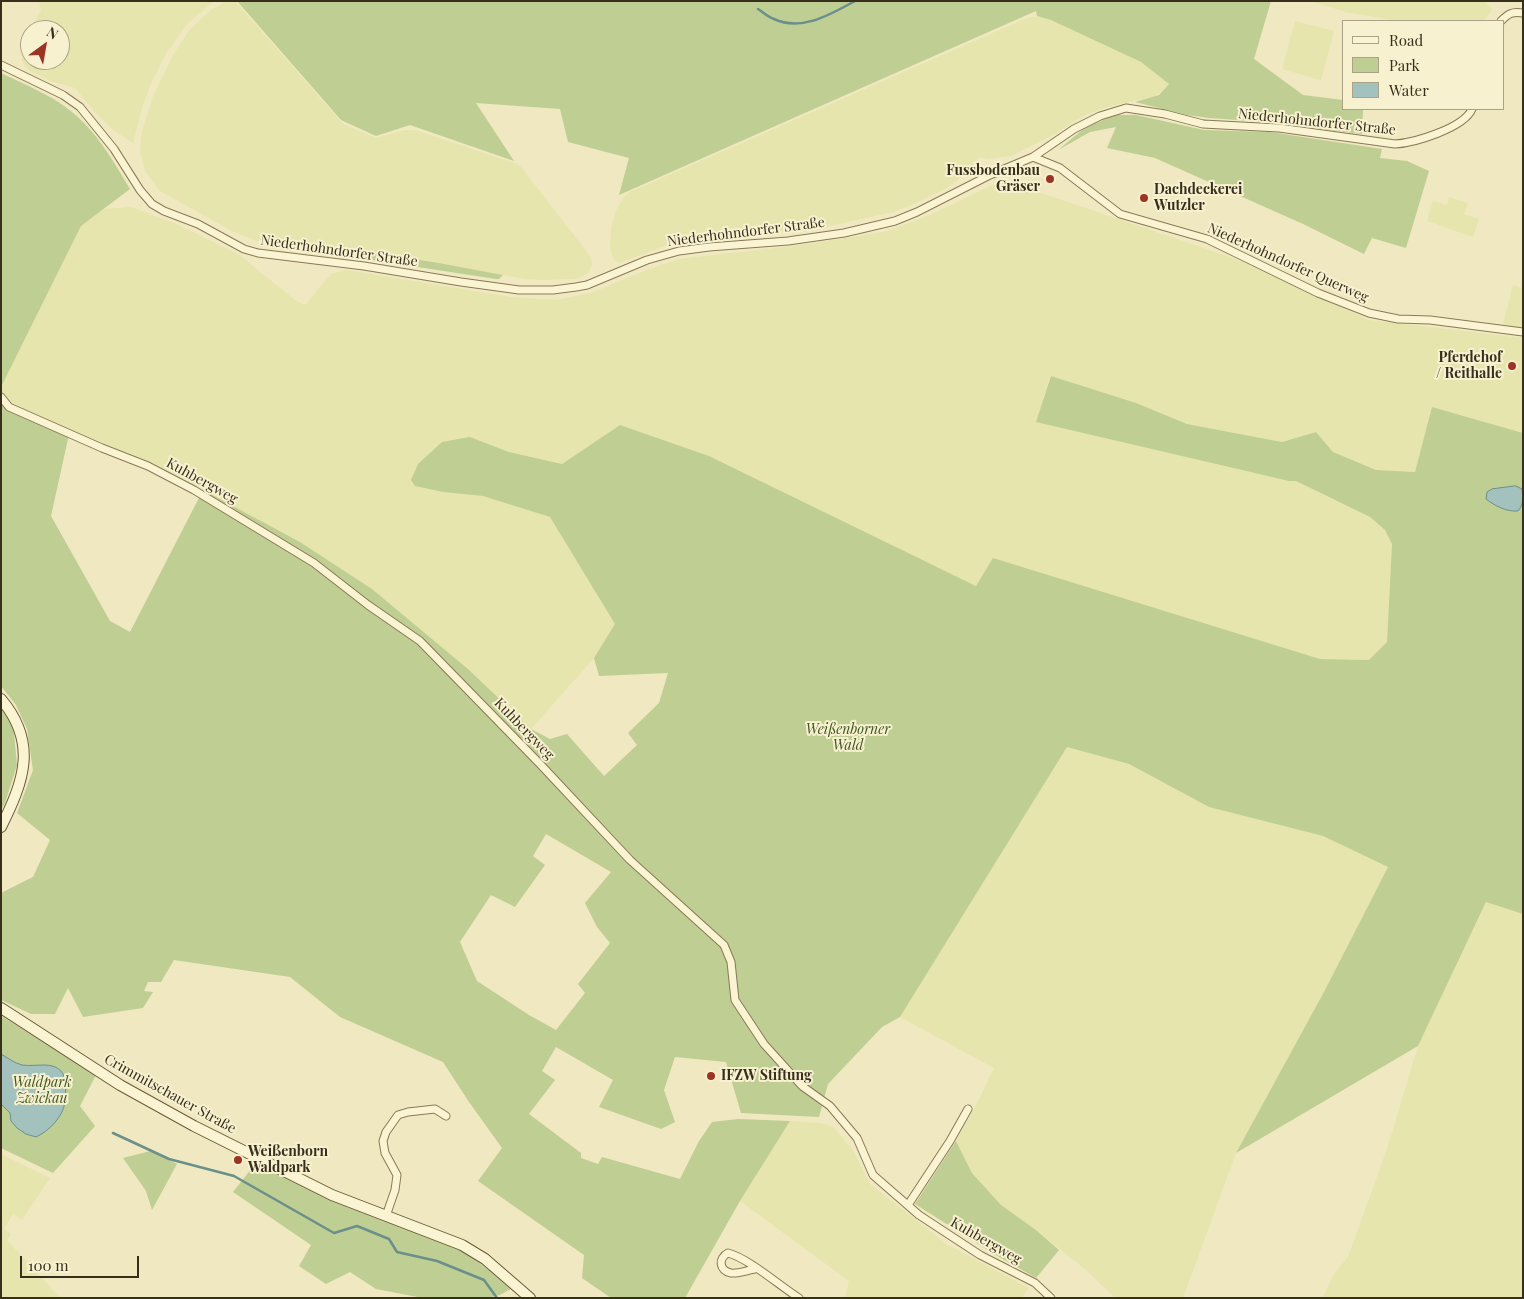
<!DOCTYPE html>
<meta charset="utf-8">
<style>
body{margin:0}
#map{position:relative;width:1524px;height:1299px;overflow:hidden;background:#f0e8c0;font-family:"Playfair Display",serif}
canvas{display:block}
.frame{position:absolute;inset:0;border:2px solid #382e1c;pointer-events:none}
.legend{position:absolute;left:1342px;top:20px;width:162px;height:90px;box-sizing:border-box;background:#f7f1d0;border:1px solid #aba388;margin:0;padding:6px 9px;list-style:none;font-size:15px;color:#382e1c}
.legend li{display:flex;align-items:center;gap:10px;height:25px}
.legend b{width:25px;border:1px solid #aba388}
.north{position:absolute;left:20px;top:20px;width:50px;height:50px;box-sizing:border-box;background:#f7f1d0;border:1px solid #aba388;border-radius:50%;rotate:32deg;font-size:14px;font-weight:700;line-height:20px;text-align:center;color:#382e1c}
.north::after{content:'';display:block;margin:auto;width:18px;height:22px;background:#9b3424;clip-path:polygon(50% 0,100% 100%,50% 72%,0 100%)}
.scale{position:absolute;left:20px;top:1256px;width:119px;height:22px;box-sizing:border-box;border:2px solid #382e1c;border-top:0;padding-left:6px;font-size:15px;line-height:18px;white-space:nowrap;color:#382e1c;-webkit-text-stroke:4px #f7f1d0;paint-order:stroke}
</style>
<div id="map">
<canvas width="1524" height="1299"></canvas>
<div class="frame"></div>
<ul class="legend">
<li><b style="height:6px;background:#faf4d3"></b>Road</li>
<li><b style="height:14px;background:#bfce93"></b>Park</li>
<li><b style="height:14px;background:#a3c2bd"></b>Water</li>
</ul>
<div class="north">N</div>
<div class="scale">100 m</div>
</div>
<script>
const context = document.querySelector('canvas').getContext('2d');
context.lineJoin = 'round';
function fill(path, color) {
  context.fillStyle = color;
  context.fill(path, 'evenodd');
}
function trace(path, color, width, dash) {
  context.strokeStyle = color;
  context.lineWidth = width;
  context.lineCap = dash ? 'butt' : 'round';
  context.setLineDash(dash || []);
  context.stroke(path);
}
function drawText(font, color, halo, rows, align = 'center') {
  context.font = font + ' "Playfair Display",serif';
  context.lineWidth = 4;
  context.setLineDash([]);
  context.textBaseline = 'middle';
  context.strokeStyle = halo;
  context.fillStyle = color;
  for (const [text, x, y, turn = 0] of rows) {
    context.save();
    context.translate(x, y);
    context.rotate((+turn || 0) * Math.PI / 180);
    context.textAlign = isNaN(turn) ? turn : align;
    if (halo) context.strokeText(text, 0, 0);
    context.fillText(text, 0, 0);
    context.restore();
  }
}
fill(new Path2D(`
 M39,1H214L188,23L167,52L150,86L142,108L133,143L112,129L94,111L75,88L50,81L30,71L24,65L22,61V49L30,31V60H60V30H30L41,11Z
 M235,1L343,124L376,138L405,130H415L514,163L521,167L591,257L592,264L588,273L581,277L574,279L543,280L526,279L387,255L315,248L282,239L257,241L234,232L160,191L145,171L140,151L142,131L153,97L172,57L190,29L211,10L225,2Z
 M1310,1H1485L1492,10L1483,21H1398L1346,12Z
 M1041,16L1051,20L1141,62L1169,84L1168,86L1155,96L1107,107L1083,116L1055,134L1011,156L988,159L979,157L957,181L945,189L914,204L893,212L825,227L792,231L716,235L662,247L619,263L614,260L610,248L611,228L616,211L623,198L630,192L1022,20L1032,17Z
 M1295,21L1334,31L1321,80L1282,69Z
 M1003,180L1233,258L1369,320L1523,338V433L1432,407L1415,472L1376,470L1332,452L1316,432L1282,442L1187,424L1136,403L1050,376L1037,422L1289,481H1296L1370,517L1385,530L1392,544L1387,642L1369,660L1320,659L1113,596L976,586L709,456L620,425L562,464L509,452L470,437L443,492L483,496L550,517L616,624L594,658L531,729L468,669L372,589L300,542L148,461L1,402V387L81,226L104,209L131,207L174,223L238,254L295,300L305,305L331,274L347,270L511,297L556,300L591,293L644,271L679,259L801,245L884,232L930,215Z
 M1449,197L1468,203L1464,214L1479,219L1473,237L1427,221L1433,201L1447,205Z
 M1513,285L1523,288V329L1503,324Z
 M1067,747L1129,764L1209,807L1323,836L1388,867L1325,990L1236,1153L1183,1298H1115L1086,1270L1036,1230L1001,1205L972,1173L956,1141L976,1105L994,1068L900,1017Z
 M1487,901L1523,914V1298H1323L1333,1275L1348,1257L1387,1149L1418,1046Z
 M790,1121L820,1123L833,1127L853,1150L870,1184L948,1245L1029,1288L1021,1298H845L849,1281L740,1201Z
 M1,1154L50,1178L22,1220L13,1214L4,1229L11,1234L7,1240L60,1298H1Z`), '#e6e5ad');
fill(new Path2D(`
 M237,1H1271L1254,59L1303,95L1343,100V109H1363L1362,134L1267,122L1209,118L1187,115L1135,102L1159,95L1169,84L1141,62L1051,20L1037,16L1036,11L619,195L629,158L568,142L560,109L476,103L514,161L410,125L376,136L341,120Z
 M1,73C22,83 55,97 72,112C97,132 114,162 130,189L81,226L1,387Z
 M1115,115H1136L1204,130L1270,132L1382,149L1380,158L1407,161L1429,171L1406,248L1372,238L1364,254L1303,224L1155,158L1107,148L1116,127L1090,132L1058,150L1086,127Z
 M354,251L433,262L503,275L499,279H496L372,260L362,257Z
 M1051,376L1136,403L1187,424L1282,442L1316,432L1333,452L1376,470L1415,472L1432,407L1523,433V914L1486,902L1418,1046L1236,1153L1325,990L1388,867L1323,836L1209,807L1129,764L1067,747L900,1017L882,1027L828,1084L819,1117L741,1113L726,1062L675,1057L664,1090L675,1122L661,1129L599,1107L613,1080L556,1047L542,1071L555,1080L529,1114L581,1153V1158L598,1164L602,1157L680,1179L699,1141L712,1122L738,1119L790,1121L740,1201L685,1298H611L582,1278L584,1255L478,1181L502,1148L469,1102L443,1062L340,1017L290,977L174,960L161,982H148L144,991L153,992L143,1008L83,1017L68,988L55,1014H31L1,1000V893L33,877L50,840L17,813L33,770L27,729L16,705L1,686V402L70,430L51,516L110,621L130,632L203,490L300,542L372,589L468,669L531,729L550,739L567,734L604,776L637,745L628,733L659,703L668,673L599,676L594,658L615,624L550,517L483,496L443,492L415,486L411,480L418,464L442,442L470,437L509,452L562,464L620,425L709,456L976,586L993,558L1320,659L1369,660L1387,642L1392,544L1385,530L1370,517L1296,481H1289L1036,422ZM546,834L611,872L585,903L597,927L610,943L578,984L585,993L556,1030L529,1015L477,981L460,942L491,895L515,907L545,865L533,856Z
 M1,709L13,723L17,765L5,803L1,810Z
 M1,1016L96,1075L80,1106L95,1126L53,1173L1,1148Z
 M956,1141L972,1173L1001,1205L1036,1230L1059,1250L1036,1278L994,1254L915,1204Z
 M151,1151L177,1164L152,1210L146,1191L123,1158Z
 M255,1164L334,1198L374,1217L460,1249L489,1270L511,1289L500,1295L488,1298H423L376,1289L350,1272L326,1284L299,1266L311,1245L233,1192Z`), '#bfce93');
const water = new Path2D(`
 M1516,486L1522,489C1523,497 1524,504 1518,511C1507,512 1495,506 1486,499L1487,492L1492,489Z
 M1,1054C8,1058 14,1063 22,1065C29,1066 37,1065 45,1065C69,1066 66,1085 65,1102C63,1117 49,1131 36,1137L26,1134L17,1128L11,1121L10,1113L1,1104Z`);
fill(water, '#a3c2bd');
trace(water, '#6a908c', 1);
trace(new Path2D(`
 M758,9C763,12 768,17 774,19C802,32 831,14 855,1
 M113,1133L169,1159L234,1176L334,1233L357,1226L389,1239L397,1252L437,1261L484,1280L497,1298`), '#6a908c', 2.5);
const street = new Path2D(`
 M1501,21C1508,14 1512,11 1523,13
 M1,65L63,95L80,107L114,149L140,190L152,204L164,211L198,224L244,249L258,253L364,266L461,282L519,290H553L576,287L587,285L647,260L679,251L709,247L788,241L844,233L895,221L917,212L990,175L1033,157L1074,129L1100,116L1126,108L1165,114L1203,124L1279,128L1395,144C1414,143 1464,128 1472,109
 M1033,157L1060,168L1120,214L1207,239L1318,293L1369,313L1398,319L1430,320L1523,332
 M1,397L9,407L102,448L148,466L194,490L314,563L368,605L420,641L540,764L630,860L724,945L731,962L735,1000L764,1044L802,1086L830,1106L857,1138L873,1175L919,1215L980,1255L1035,1283L1051,1298
 M908,1205L950,1141L968,1109
 M386,1216L395,1190L397,1175L385,1153L383,1141L386,1132L398,1115L408,1112L435,1109L446,1116
 M755,1269C748,1270 738,1274 731,1273C719,1271 718,1258 728,1253C748,1258 780,1286 799,1298`);
const secondary = new Path2D(`
 M1,699C38,743 24,781 1,827
 M1,1008L120,1085L194,1126L332,1195L462,1245L485,1259L530,1298`);
trace(street, '#897957', 9);
trace(secondary, '#6b5a3a', 12);
trace(street, '#faf4d3', 7);
trace(secondary, '#faf4d3', 10);
for (const [x, y, r, color] of [
 [1050,179,5,"#9b3424"],
 [1144,198,5,"#9b3424"],
 [1512,366,5,"#9b3424"],
 [711,1076,5,"#9b3424"],
 [238,1160,5,"#9b3424"]
]) {
  const dot = new Path2D();
  dot.arc(x, y, r, 0, 2 * Math.PI);
  context.fillStyle = color;
  context.fill(dot);
  trace(dot, '#f7f1d0', 2);
}
drawText('14px', '#382e1c', '#f7f1d0', [
 ["Niederhohndorfer Straße",1317,122,6],
 ["Niederhohndorfer Straße",746,232,-7],
 ["Niederhohndorfer Straße",339,251,8],
 ["Niederhohndorfer Querweg",1288,263,24],
 ["Kuhbergweg",202,481,29],
 ["Kuhbergweg",524,729,46],
 ["Crimmitschauer Straße",170,1094,29],
 ["Kuhbergweg",986,1241,30]
]);
drawText('bold 14px', '#382e1c', '#f7f1d0', [
 ["Fussbodenbau",1040,171,"right"],
 ["Gräser",1040,187,"right"],
 ["Dachdeckerei",1154,190],
 ["Wutzler",1154,206],
 ["Pferdehof",1502,358,"right"],
 ["/ Reithalle",1502,374,"right"],
 ["IFZW Stiftung",721,1076],
 ["Weißenborn",248,1152],
 ["Waldpark",248,1168]
], 'left');
drawText('italic 14px', '#415622', '#f7f1d0', [
 ["Weißenborner",848,730],
 ["Wald",848,746],
 ["Waldpark",42,1083],
 ["Zwickau",42,1099]
]);
</script>
